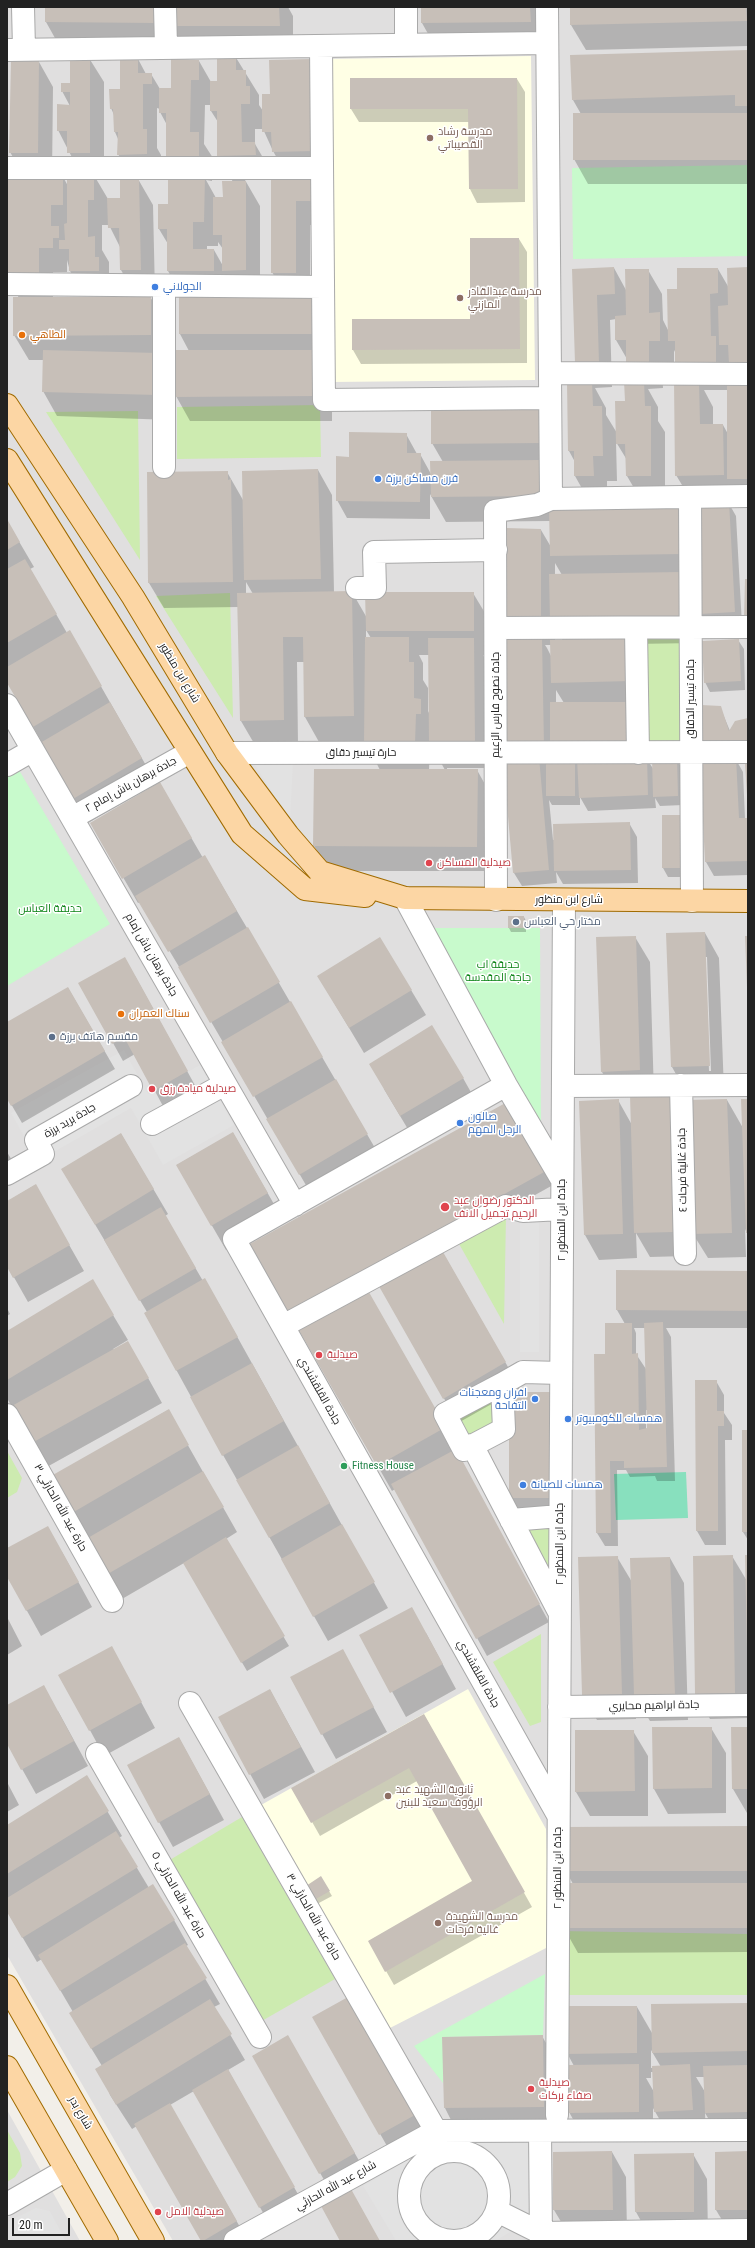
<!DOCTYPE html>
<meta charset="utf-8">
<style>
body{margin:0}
#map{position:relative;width:755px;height:2248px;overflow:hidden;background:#f2efe9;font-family:"Roboto Condensed",sans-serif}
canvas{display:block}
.frame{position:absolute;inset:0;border:8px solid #222;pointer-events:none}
.scale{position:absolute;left:12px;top:2218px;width:58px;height:18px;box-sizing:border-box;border:2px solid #222;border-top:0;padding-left:5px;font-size:12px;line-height:14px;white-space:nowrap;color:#222;-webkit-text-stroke:3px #fff;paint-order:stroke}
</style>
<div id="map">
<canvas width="755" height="2248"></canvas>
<div class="frame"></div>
<div class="scale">20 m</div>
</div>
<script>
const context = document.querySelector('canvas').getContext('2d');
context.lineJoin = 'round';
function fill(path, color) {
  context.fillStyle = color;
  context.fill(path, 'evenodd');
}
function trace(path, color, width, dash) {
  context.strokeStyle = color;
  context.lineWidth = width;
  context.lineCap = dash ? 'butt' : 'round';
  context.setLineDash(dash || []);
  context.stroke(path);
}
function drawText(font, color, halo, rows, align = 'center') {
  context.font = font + ' "Roboto Condensed",Cairo,sans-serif';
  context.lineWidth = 3;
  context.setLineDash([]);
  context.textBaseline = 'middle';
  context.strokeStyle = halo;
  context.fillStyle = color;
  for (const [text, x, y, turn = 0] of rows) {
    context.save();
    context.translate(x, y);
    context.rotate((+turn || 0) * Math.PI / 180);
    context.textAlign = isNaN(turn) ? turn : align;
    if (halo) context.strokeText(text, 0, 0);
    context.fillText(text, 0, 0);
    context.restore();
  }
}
fill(new Path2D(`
 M7,7H748V2241H173L7,1955Z
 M7,2110L80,2241H7Z`), '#e0dfdf');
fill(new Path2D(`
 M531,56L535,380L331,382L327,59Z
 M468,1689L546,1829L550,1946L390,2028L360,1984L261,1805Z`), '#ffffe5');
fill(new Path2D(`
 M320,405L321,457L177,459V407Z
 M138,411L140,560L46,412Z
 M230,593L233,718L156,596Z
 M636,629H691V752L638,753Z
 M506,1216L504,1324L458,1242Z
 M497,1390L498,1427L464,1445L449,1414Z
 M7,1451L22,1478L17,1492L7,1498Z
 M559,1526L555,1593L519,1530Z
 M541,1634V1722L530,1726L493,1662Z
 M242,1817L335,1979L260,2022L168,1861Z
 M558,1931L748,1934V1995H557Z
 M7,2130L20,2153L22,2166L15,2177L7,2182Z`), '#cdebb0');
fill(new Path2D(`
 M748,165V256L573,259L572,168Z
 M16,765L110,924L7,986V770Z
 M423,928H540L541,1127Z
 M545,1974L543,2035L443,2037V2083L414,2046Z`), '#c8facc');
fill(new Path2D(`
 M686,1472L688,1518L616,1520L614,1474Z`), '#88e0be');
fill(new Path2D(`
 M250,757L293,760L290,822Z
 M124,1050L148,1094L200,1065L234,1125L163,1165L131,1108L38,1161L11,1113Z
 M520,1218H539V1352H520Z
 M443,2138L533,2139L532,2219L495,2241H396L363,2186Z
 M36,2208L50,2211L66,2241H7V2222Z`), '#e2e2e2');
fill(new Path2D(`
 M46,7H288L293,16V51L60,47L46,22Z
 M422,7H544V47L436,48L422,23Z
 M571,7H748V46L586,50L571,25Z
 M748,51V184H588L574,159L581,114L573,100Z
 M235,56L259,95V105L263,111L271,95L270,61L327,175L287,176L273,151L263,129H255V144L269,168V180H245L260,206V297H286L272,272V180H314L328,225H310V297L332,376V421H190L176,396L189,351L180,334V297H183L168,271V244L159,229L179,177L167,155V125L160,112V109L157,108V148L161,155V179H138L153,205L155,294L135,295L121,270V249L109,225H102V250L109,262V277L85,296L70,271L67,260V272H53V298H151L165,323L171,420L57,416L43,391L44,360H29L14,335L19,298L7,277L24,176L10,152L39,62L53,87L52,176L62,175L68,186L81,175L58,130L70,106L62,91L71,84L89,58L104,82V177H95L108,199H121L133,180L118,154V139L115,132L114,115L111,108L138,59L146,74H151L160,89H172L199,61L211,82H218ZM205,105H211V111L218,122V156L233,182L224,198H216L206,180L212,181L213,158L204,144ZM218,242L223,249V266L214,250H207V246H218Z
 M517,79L525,92V202L477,203L470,189L469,122H359L351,109Z
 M519,239L527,252V363L361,364L353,350L471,320Z
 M614,268L626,290L648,270L662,294L663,320L668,330L678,290L718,269L729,288L748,268V503L691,500L676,475V354L674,350V365L662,366L663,388L648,389L658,407V421L665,432V500H641L627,476V460L616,442L617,481H607V501H589L575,476V462L569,451L587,383L573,270ZM616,319V340L627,359L626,402L617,433L606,415V408L595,388L612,387L610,320ZM704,390H728V434L723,425H713V407Z
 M540,407L554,509L680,507L697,643L632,644L646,758L654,770L676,759L682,768L683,805L660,806L655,798L656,808L588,811L580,797V805H552L549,800L553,840L629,823L637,837L638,883L563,884L556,872L557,883L522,886L514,873L541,530L551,547L550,521L446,522L430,494V519L347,518L337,500L350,458L406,434L417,454H420L431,474L443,462L432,443ZM555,563L562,575H555ZM555,626L563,641H555ZM545,645H551V656L547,648ZM556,690L564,703H556Z
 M318,470L332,495L334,592H352L367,618L473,593L488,618V655H483L488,664L489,768H447V770H477L491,795V871H329L314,846L380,770L365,741L319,742L305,717L304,662H297L298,745H255L241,721L239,607L164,608L149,583L227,472L243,500ZM246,582L253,594H246ZM366,630L371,638H366ZM419,655H429L430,715L428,711V688L423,680V663ZM430,743L445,770H429Z
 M728,502L736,516L742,625L709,627L701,613Z
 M7,521L34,567L30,569L67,633L70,632L156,783L88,823L7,681Z
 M738,640L744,649L745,690L710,692L705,682Z
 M720,707L730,731L748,719L708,751Z
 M735,758L743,772L745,819H748V875L714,876L706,862L702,759Z
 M160,784L203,858L205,857L247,928L382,1160L314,1199L184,975L140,902L138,903L92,824Z
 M663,816L691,877H668L663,868Z
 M524,917L526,921V932H511L509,928Z
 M705,933L719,958L724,1091L686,1092L672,1067L667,934ZM705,957H707L711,1071H709Z
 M635,937L650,962L654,1095L669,1094L684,1119L687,1256L650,1257L636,1233L637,1258L599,1260L585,1235L618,1100L632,1125L631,1096H616L602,1072Z
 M135,976L197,1089L164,1108L135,1054L123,1061L113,1043Z
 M68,988L115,1069L22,1123L7,1097V1024Z
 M411,990L426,1015L364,1053L333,1001Z
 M463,1078L477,1103L415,1141L384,1089Z
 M727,1100L743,1128L748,1100V1235L745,1229L746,1257L708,1258L693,1234Z
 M508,1103L553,1185L440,1248L520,1388L458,1423L378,1282L366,1289L549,1622L487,1656L395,1489L392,1491L298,1326Z
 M233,1133L282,1218L226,1250L177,1165Z
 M121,1134L168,1214L165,1216L203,1281L219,1304L388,1608L328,1641L223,1455L145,1313L147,1312L77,1194Z
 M7,1152L13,1162L7,1165Z
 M35,1185L84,1271L28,1302L7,1265V1202Z
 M617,1271L748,1272V1328H666L671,1337L675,1481H657L655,1476L630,1477L626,1470H617L618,1546H605L597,1533L606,1354L625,1324L617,1310ZM634,1328H645L646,1369L636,1354V1333ZM646,1410H648V1432L646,1429Z
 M7,1308L10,1314L7,1316Z
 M113,1315L128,1340L113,1349L142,1367L162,1403L45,1468L7,1398V1332Z
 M696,1381H716L724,1395V1413L732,1425V1440H725L726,1545H705L697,1531Z
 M510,1393L567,1523H524L510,1498Z
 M168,1410L237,1532L226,1539L289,1646L247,1671L184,1563L122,1599L53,1477Z
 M743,1431H748V1540L743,1532Z
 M7,1549L62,1552L92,1607L41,1636L7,1575Z
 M732,1556L747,1581L748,1556V1718L710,1719L696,1694Z
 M617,1557L632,1582L670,1558L684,1583L688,1720L650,1721L635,1696L636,1719L597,1720L583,1695ZM680,1694V1696L647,1695Z
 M7,1617L22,1646L7,1655Z
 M426,1633L456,1689L406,1717L361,1635Z
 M125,1672L155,1728L104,1756L60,1675Z
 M356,1675L387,1732L336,1759L291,1678Z
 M270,1690L315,1772L264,1799L219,1718Z
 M7,1706L58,1711L88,1766L36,1794L7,1742Z
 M424,1715L532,1907L394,1985L369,1941L474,1882L417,1781L320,1836L293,1788Z
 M711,1728L726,1753V1813L668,1814L654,1789Z
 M748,1728V1813H747L733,1789Z
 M633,1731L648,1756V1816H590L576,1792Z
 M179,1738L224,1820L173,1847L159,1822Z
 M87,1777L122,1836L119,1838L149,1888L174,1920L188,1945L186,1946L220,2004L214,2007L245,2060L228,2070L308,2212L274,2232L194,2091L170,2105L248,2241H202L137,2126L132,2129L110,2095L102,2066L85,2038L73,2012L42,1959L37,1962L7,1911V1826Z
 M7,1782L19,1805L7,1812Z
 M748,1827V1952L578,1953L564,1928L573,1884L566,1871Z
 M321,1878L332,1896L317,1904L307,1886Z
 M348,1998L429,2140L395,2160L314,2018Z
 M748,2004V2137L720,2138L705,2113L706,2134L669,2136L653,2108V2137H583L569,2112L574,2066L567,2053L637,2007L652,2033ZM651,2050L661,2067L651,2068ZM651,2072H653L654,2092L646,2078H651ZM696,2077H704L705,2092Z
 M542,2036L550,2050L551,2120L452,2122L445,2108Z
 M288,2037L369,2178L350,2189L379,2241H342L335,2199L253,2056Z
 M612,2152L626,2177L627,2234L569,2235L554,2210Z
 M748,2152V2235H731L716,2210Z
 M693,2154L707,2179L708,2236L650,2237L636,2212Z`), '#0003');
fill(new Path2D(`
 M45,7H155V23L45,22Z
 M169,7H279L280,26H169Z
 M421,7H530L531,22L421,23Z
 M570,7H746L747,21L570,25Z
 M748,50V106H735V95L572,100L570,55Z
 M217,55H236V70H246V86H250V104H241L242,142H255L256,155L217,156V111H210V81H217Z
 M70,57H90V153H67V131H57V104L70,105V92H61V83H70Z
 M138,58V73H152V84H143V129H147V154L117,155L118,132H114L113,109H110L109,89H120V59Z
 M171,59L199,60V80H191L190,132H199V156H166V113H159V88H171Z
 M312,59L314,151L272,152L271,132H262V94H270L269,60Z
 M11,60L39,61L38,153H9Z
 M350,78H517L518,189H469L468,109H350Z
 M573,113H748V160H573Z
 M94,173V200H88V237L95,236V257H99V271H69V249H59V240H65L64,224L67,223V174Z
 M63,174V205H51V226H59V238H53V248H39V274H7V175Z
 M168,176H205L204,222H193V249H214V271H167V229H158V204H168Z
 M139,179L141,270H120L119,228H108L107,198H120V180Z
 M271,179H315V201H296V273H271Z
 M222,181H246V270L222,271V235H213V197H223Z
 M470,238H519L520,349L352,350V319H470Z
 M614,267L615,294L597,295L599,363H575L572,269Z
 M748,267V364H729L728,345H719L718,306L728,305L727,268Z
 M677,268H718V293L710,294L711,336H716V366H675V341H668L667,289H677Z
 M625,269H649V313L660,312V341H649V364H626V340H615V316L626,315Z
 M179,296H316V334H179Z
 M13,297H151V335L13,336Z
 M43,350L158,353L157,395L42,392Z
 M175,350H318L319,396L175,397Z
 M727,379H748V479H727Z
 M624,381H644L645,406H651V476H626L625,444H616L615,401H625Z
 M674,381H699L700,424H723L724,475L675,476Z
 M567,382H592L593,406H602L603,456H593L594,476H574V451H568Z
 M541,406V443L431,444V407Z
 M349,432L407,433V453H421L420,502L336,501V456L349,457Z
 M540,460V496L431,497L430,461Z
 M318,469L321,579L244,580L242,471Z
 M228,471V480L231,479L233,582L148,583L147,472Z
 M729,501L735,612L700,614L694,503Z
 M681,505L682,554L550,556L549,508Z
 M7,519L20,542L7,550Z
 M506,528L541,529V621H506Z
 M25,559L57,614L7,643V569Z
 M682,572L683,618L550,620L549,574Z
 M745,579H748V620H744Z
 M352,591L354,716L304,717L303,637H283L284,720L240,721L237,593Z
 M365,592H474V631H366Z
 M70,630L102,686L33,727L7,683V667Z
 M365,637H409V662H414V698L421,699V714H416L415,744H364Z
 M428,638H474L475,743L429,744Z
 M505,638H542L544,746L506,747Z
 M630,638L631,681L551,683L550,640Z
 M739,639L741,681L704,683L702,641Z
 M110,702L142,758L73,799L40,743Z
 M550,702H631V748L550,749Z
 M701,705L721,706L729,731L735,721L748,718V743L702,742Z
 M539,757L549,870L513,873L503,760Z
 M647,757L648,795L579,798L577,759Z
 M736,757L739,818H748V861L705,862L700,758Z
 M652,758H677L678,796L653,797Z
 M546,763H575V796H546Z
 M745,763H748V795H747Z
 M314,769H478L477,847L313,846Z
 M160,782L192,838L122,879L90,823Z
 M662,815H686V868H662Z
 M630,822L631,870L554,871L553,824Z
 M205,855L237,911L168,952L135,896Z
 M508,916H524V928H508Z
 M248,927L280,982L210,1023L178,967Z
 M705,932L710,1066L671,1067L666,933Z
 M636,936L640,1070L601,1072L596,937Z
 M745,936H748V987H747Z
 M380,937L412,990L349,1028L317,976Z
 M125,957L188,1071L153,1091L124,1037L112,1044L78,983Z
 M68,987L105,1051L11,1106L7,1099V1022Z
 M291,1001L323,1057L253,1097L221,1042Z
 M432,1025L464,1078L400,1116L369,1064Z
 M336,1079L368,1134L299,1175L266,1119Z
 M670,1093L674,1232L634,1233L630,1095Z
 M619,1099L623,1234L584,1235L579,1101Z
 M727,1099L732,1233L692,1234L688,1100Z
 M741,1099H748V1233H746Z
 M509,1101L546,1171L286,1315L248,1245Z
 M233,1132L268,1193L211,1226L176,1165Z
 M121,1133L154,1189L95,1225L61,1169Z
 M36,1184L70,1245L13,1278L7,1267V1201Z
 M161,1207L196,1268L139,1301L104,1240Z
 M439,1245L506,1362L443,1399L376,1281Z
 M616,1270L748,1271V1311L616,1310Z
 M205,1278L238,1337L176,1371L144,1313Z
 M93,1279L114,1315L7,1380V1331Z
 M366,1287L446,1427L377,1466L297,1327Z
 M663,1322L667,1467L624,1468V1461H610L611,1533H596L594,1354H605V1323H632V1354L638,1353L639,1430L647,1428L644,1323Z
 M128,1341L149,1378L30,1444L10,1407Z
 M252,1363L284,1421L222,1456L190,1397Z
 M695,1380H717V1411H724V1426H718V1531H696Z
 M509,1392H554L553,1498H509Z
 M169,1409L189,1445L72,1513L51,1476Z
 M742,1430H748V1532H742Z
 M298,1445L330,1503L269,1538L236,1480Z
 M456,1449L540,1604L476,1639L391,1484Z
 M203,1471L224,1507L106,1575L86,1539Z
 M342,1524L375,1582L313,1617L281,1559Z
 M48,1526L79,1582L26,1611L7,1577V1548Z
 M226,1537L285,1636L241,1663L183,1563Z
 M733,1555L735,1693L695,1694L693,1556Z
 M745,1555H748V1650H747Z
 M618,1556L622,1694L582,1695L578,1557Z
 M670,1557L675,1695L634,1696L630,1558Z
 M412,1607L443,1664L390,1693L359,1635Z
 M112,1646L142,1702L89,1731L58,1675Z
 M343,1649L374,1707L321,1735L290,1677Z
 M44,1685L74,1741L21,1770L7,1744V1705Z
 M270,1689L301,1747L249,1775L218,1717Z
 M424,1714L525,1892L385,1972L368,1941L472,1881L409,1768L311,1823L291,1788Z
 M652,1727H712V1788L653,1789Z
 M731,1727H748V1789H732Z
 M575,1730H634L635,1791L575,1792Z
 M179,1737L210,1794L158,1823L127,1765Z
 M87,1775L109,1811L7,1874V1825Z
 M748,1826V1871H565V1827Z
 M116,1831L138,1867L22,1938L7,1912V1898Z
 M321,1876L330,1891L314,1900L306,1886Z
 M562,1883H748V1928H563Z
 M153,1884L175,1920L60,1991L38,1955Z
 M185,1943L207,1978L91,2049L69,2013Z
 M348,1997L415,2115L379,2135L312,2017Z
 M210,1999L232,2034L116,2105L95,2069Z
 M748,2003V2051L652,2053L651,2004Z
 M566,2006H637V2053L566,2054Z
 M288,2035L355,2153L319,2174L252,2056Z
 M543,2035L544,2107L444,2108L442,2037Z
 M639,2064V2112L568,2113V2065Z
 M690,2064L693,2110L654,2112L652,2066Z
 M748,2065V2112L705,2113L703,2066Z
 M228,2069L295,2187L259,2208L192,2090Z
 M170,2103L237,2221L203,2241H201L134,2124Z
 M612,2151L613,2210H553V2152Z
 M748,2151V2210H715V2152Z
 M694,2153V2212H635L634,2154Z
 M351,2189L380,2241H340L321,2206Z`), '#c7bfb8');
const minor = new Path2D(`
 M23,7L24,49
 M165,7L166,47
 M406,7V45
 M547,7L551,499
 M321,46L324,400L550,398
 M7,50L547,43
 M7,168H322
 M7,284L323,287
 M550,373L748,374
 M164,467V286
 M690,497L692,901
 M357,588H375L374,552L496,550
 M496,628L748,627
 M636,629L638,753
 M7,705L295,1205
 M227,753L748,752
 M7,765L33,750
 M72,818L190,752
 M405,898L506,1085L562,1180
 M496,900L495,511L537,505L551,499L748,496
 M506,1085L234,1239L558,1815
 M681,1085L685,1254
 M563,1086L748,1085
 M152,1124L225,1084
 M7,1174L43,1154L36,1140L131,1086
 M283,1326L506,1206L523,1211L562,1209
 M502,1384L504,1429L464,1450L445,1414Z
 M502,1384L523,1372L561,1373
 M7,1415L112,1601
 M472,1445L558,1610
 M511,1520L560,1516
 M190,1703L436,2131L440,2152
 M559,1707L748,1705
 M97,1754L260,2037
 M557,2115L564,900
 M540,2131L541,2241
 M409 2196a45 45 0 1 1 90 0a45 45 0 1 1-90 0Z
 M7,2204L66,2170
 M497,2211L541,2233L748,2230
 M235,2241L436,2131L748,2130`);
const major = new Path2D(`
 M7,405L133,597L227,753L288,835L320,872L405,898L748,901
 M7,460L242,834L305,889L365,896
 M7,1986L153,2241
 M7,2067L107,2241`);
trace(minor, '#a9a9a9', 24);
trace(major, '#a06b00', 24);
trace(minor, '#fff', 22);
trace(major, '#fcd6a4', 22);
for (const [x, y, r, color] of [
 [430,138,4,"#8d6e63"],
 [155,287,4,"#3f7fe0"],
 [460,298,4,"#8d6e63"],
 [22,335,4,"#e8710a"],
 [378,479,4,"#3f7fe0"],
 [429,863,4,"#e0444e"],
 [516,922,4,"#5c6f8a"],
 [121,1014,4,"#e8710a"],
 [52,1037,4,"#5c6f8a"],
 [152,1089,4,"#e0444e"],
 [460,1123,4,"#3f7fe0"],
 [445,1207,5,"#e0444e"],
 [319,1355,4,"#e0444e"],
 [535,1399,4,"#3f7fe0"],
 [568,1419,4,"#3f7fe0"],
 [344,1466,4,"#2e9e5b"],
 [523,1485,4,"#3f7fe0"],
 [388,1796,4,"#8d6e63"],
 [438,1923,4,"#8d6e63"],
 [531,2089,4,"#e0444e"],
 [158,2212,4,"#e0444e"]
]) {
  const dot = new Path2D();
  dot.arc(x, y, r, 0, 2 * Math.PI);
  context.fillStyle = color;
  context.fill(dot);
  trace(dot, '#fff', 1.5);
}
drawText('11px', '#785e54', '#fff', [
 ["مدرسة رشاد",438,132],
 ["القصيباتي",438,145],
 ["مدرسة عبدالقادر",468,292],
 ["المازني",468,305],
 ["ثانوية الشهيد عبد",396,1790],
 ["الرؤوف سعيد للبنين",396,1803],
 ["مدرسة الشهيدة",446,1917],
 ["غالية فرحات",446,1930]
], 'left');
drawText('11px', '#366cbe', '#fff', [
 ["الجولاني",163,287],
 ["فرن مساكن برزة",386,479],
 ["صالون",468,1117],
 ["الرجل المهم",468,1130],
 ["افران ومعجنات",527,1393,"right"],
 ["التفاحة",527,1406,"right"],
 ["همسات للكومبيوتر",576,1419],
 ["همسات للصيانة",531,1485]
], 'left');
drawText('11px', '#c56008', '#fff', [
 ["الطاهي",30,335],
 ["سناك العمران",129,1014]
], 'left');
drawText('11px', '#222', '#fff', [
 ["شارع ابن منظور",179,673,59],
 ["جادة تيسير الدقاق",691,699,-90],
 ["جادة نصوح فارس الزعيم",496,705,-90],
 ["حارة تيسير دقاق",361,753],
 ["جادة برهان باش إمام ٢",131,785,-29],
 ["شارع ابن منظور",569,900],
 ["جادة برهان باش إمام",151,955,60],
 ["جادة بريد برزة",70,1121,-30],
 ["جادة غالية فرحات ٤",683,1170,-91],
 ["جادة ابن المنظور ٢",562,1220,-90],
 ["جادة القلقشندي",319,1391,61],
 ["حارة عبد الله الحارثي ٣",60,1508,61],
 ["جادة ابن المنظور ٢",560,1544,-90],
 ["جادة القلقشندي",478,1674,61],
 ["جادة ابراهيم محايري",654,1706,-1],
 ["جادة ابن المنظور ٢",558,1868,-90],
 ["حارة عبد الله الحارثي ٥",178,1895,60],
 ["حارة عبد الله الحارثي ٣",313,1917,60],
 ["شارع بدر",80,2113,60],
 ["شارع عبد الله الحارثي",336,2186,-29]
]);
drawText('11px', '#be3a42', '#fff', [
 ["صيدلية المساكن",437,863],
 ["صيدلية ميادة رزق",160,1089],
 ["الدكتور رضوان عبد",454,1201],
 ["الرحيم تجميل الانف",454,1214],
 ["صيدلية",327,1355],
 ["صيدلية",539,2083],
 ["صفاء بركات",539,2096],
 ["صيدلية الامل",166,2212]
], 'left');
drawText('11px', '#0c8416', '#fff', [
 ["حديقة العباس",50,909],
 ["حديقة اب",498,965],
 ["جاجة المقدسة",498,978]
]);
drawText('11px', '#4e5e75', '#fff', [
 ["مختار حي العباس",524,922],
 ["مقسم هاتف برزة",60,1037]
], 'left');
drawText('11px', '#27864d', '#fff', [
 ["Fitness House",352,1466]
], 'left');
</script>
